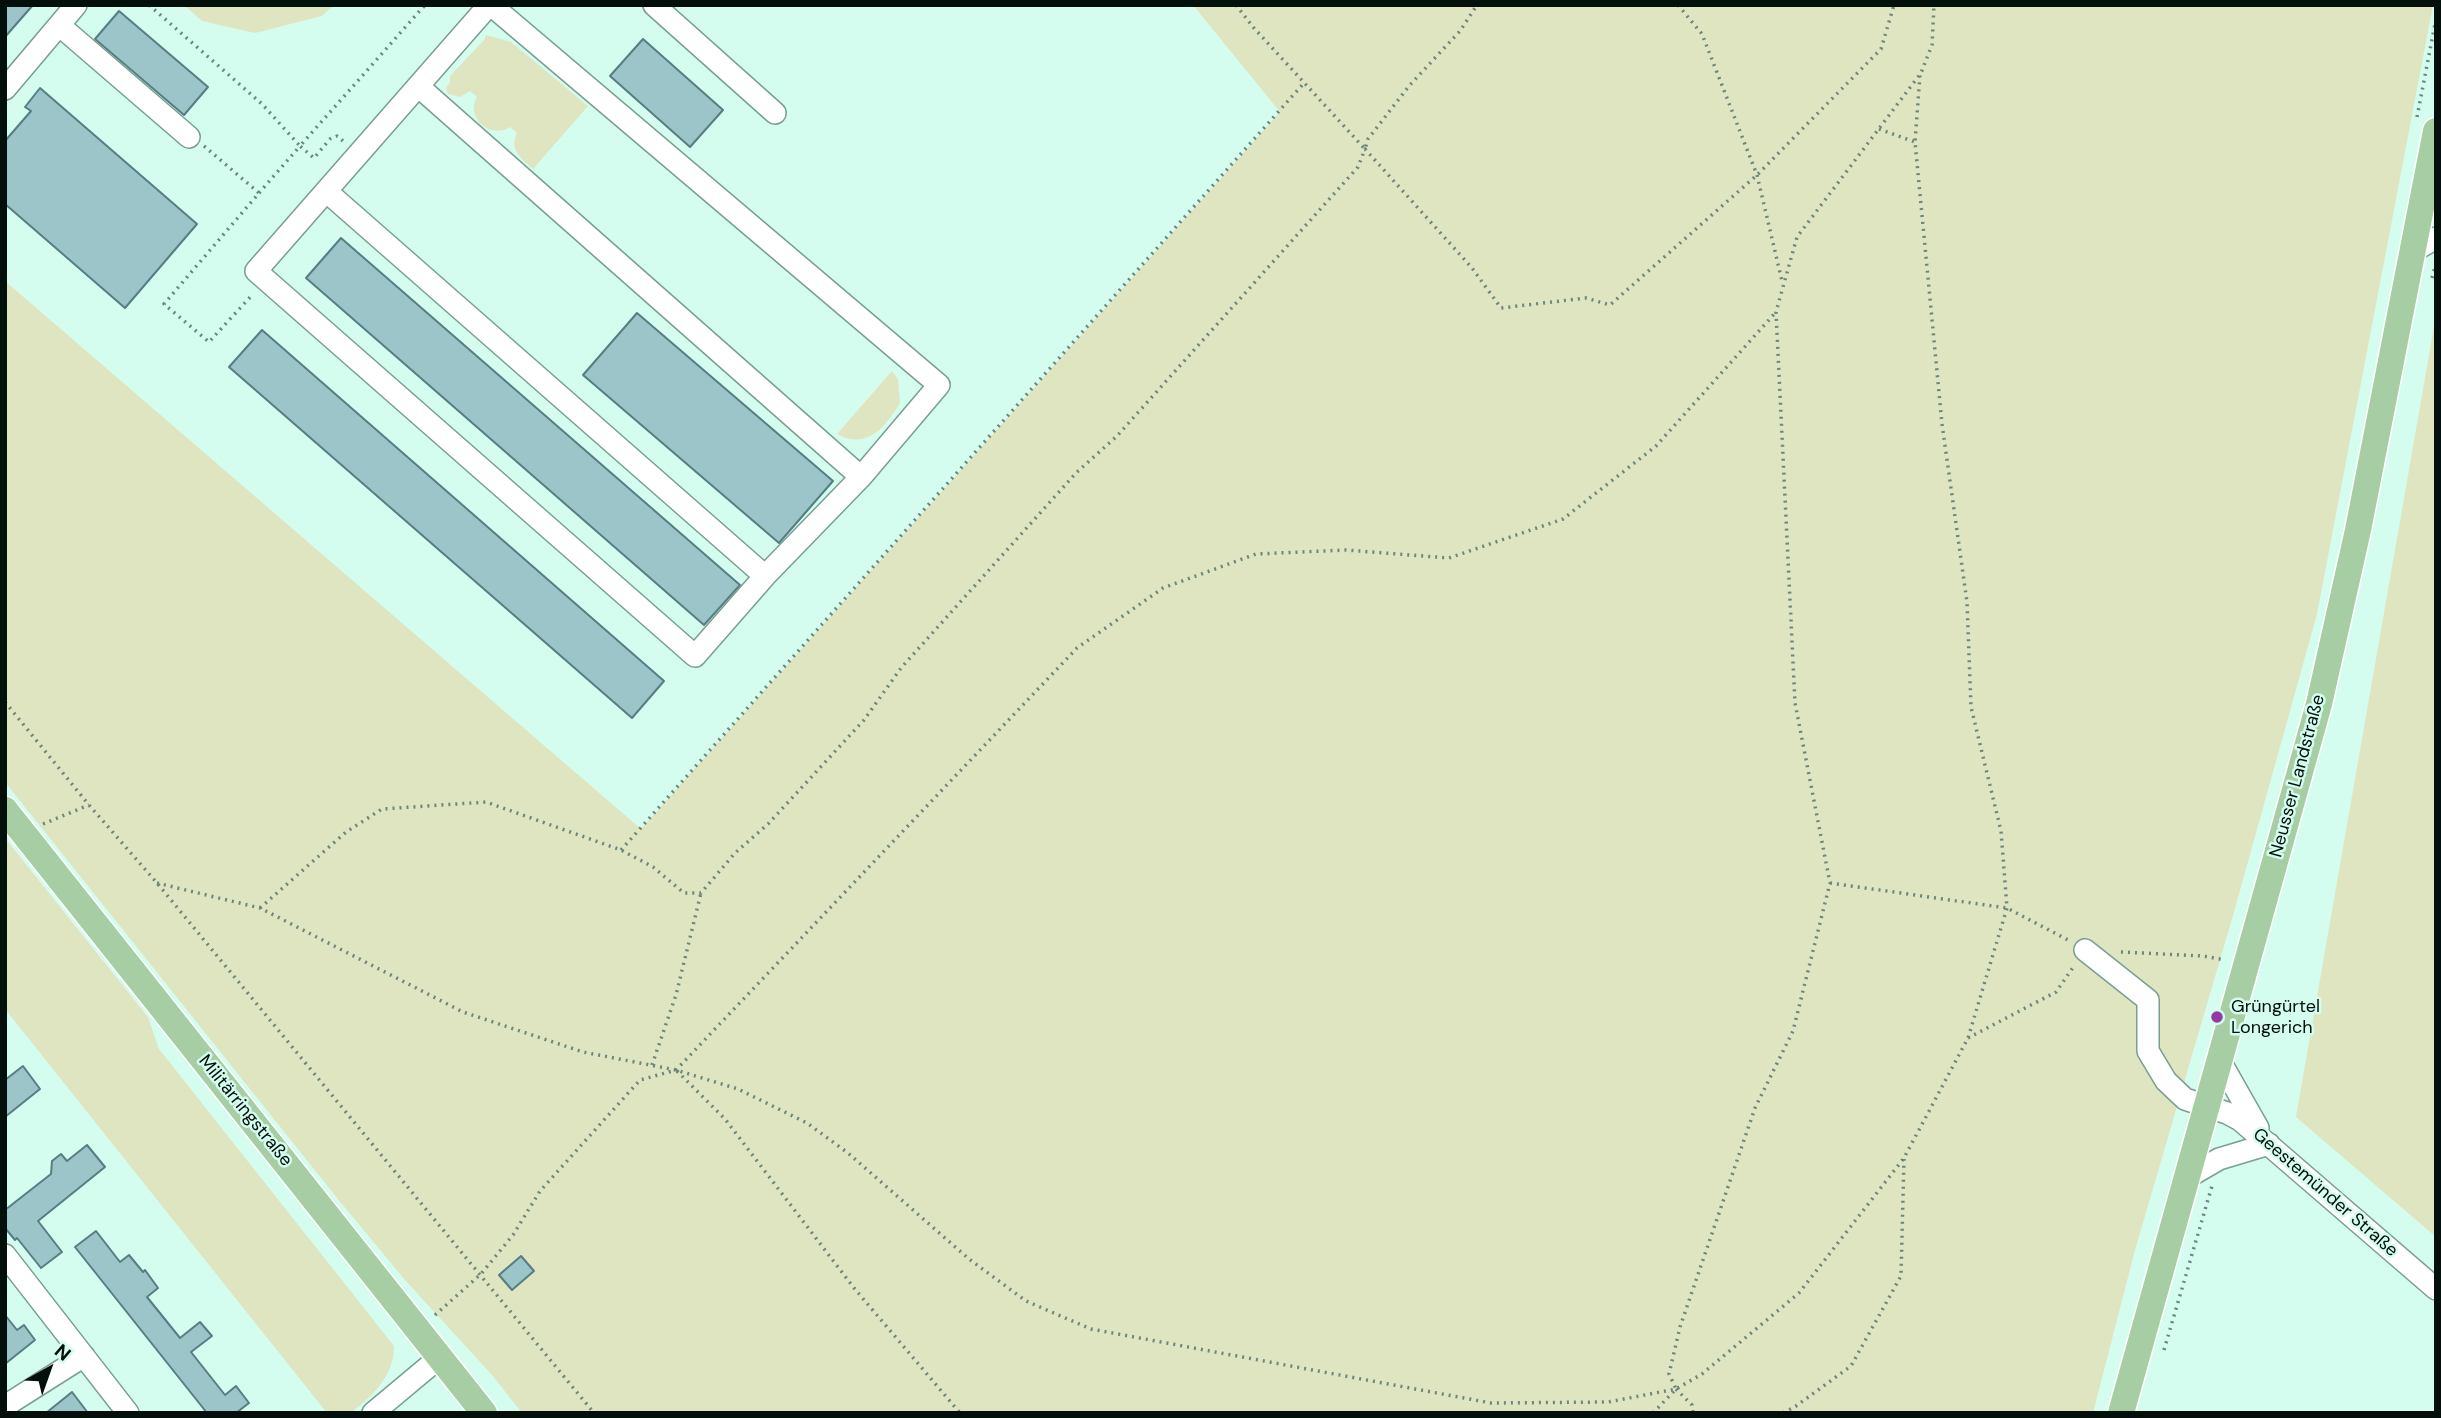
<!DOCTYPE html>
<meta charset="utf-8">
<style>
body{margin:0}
#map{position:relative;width:2441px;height:1418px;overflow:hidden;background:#d4fcef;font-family:"DM Sans",sans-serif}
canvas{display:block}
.frame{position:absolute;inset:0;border:7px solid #030f0b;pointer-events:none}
.north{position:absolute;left:14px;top:1334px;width:70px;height:70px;-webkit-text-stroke:5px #d4fcef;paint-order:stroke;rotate:40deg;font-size:19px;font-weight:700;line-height:28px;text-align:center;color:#030f0b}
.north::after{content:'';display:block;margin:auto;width:24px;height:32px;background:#030f0b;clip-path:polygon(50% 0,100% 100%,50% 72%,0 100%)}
</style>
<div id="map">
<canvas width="2441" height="1418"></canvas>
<div class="frame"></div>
<div class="north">N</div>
</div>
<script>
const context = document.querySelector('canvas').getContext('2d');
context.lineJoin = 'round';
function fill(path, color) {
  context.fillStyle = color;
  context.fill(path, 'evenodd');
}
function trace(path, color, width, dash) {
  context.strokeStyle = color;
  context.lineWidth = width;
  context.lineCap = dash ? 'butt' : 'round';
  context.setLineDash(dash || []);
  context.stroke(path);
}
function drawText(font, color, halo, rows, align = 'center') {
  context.font = font + ' "DM Sans",sans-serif';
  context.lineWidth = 5;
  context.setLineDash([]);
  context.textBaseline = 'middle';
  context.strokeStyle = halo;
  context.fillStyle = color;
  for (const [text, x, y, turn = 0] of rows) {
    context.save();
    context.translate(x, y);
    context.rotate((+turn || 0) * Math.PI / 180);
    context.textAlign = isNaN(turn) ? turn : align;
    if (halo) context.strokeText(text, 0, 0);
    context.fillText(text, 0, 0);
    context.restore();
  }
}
fill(new Path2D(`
 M184,5H334L322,16L255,33L202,21Z
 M1193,5H2433L2317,614L2234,912L2135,1250L2093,1413H522L492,1375L405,1280L337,1198L5,782V281L641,829L1280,112Z
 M486,35L511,42L588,106L533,169C521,158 509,150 517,133L510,127C490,140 465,117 477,97L470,91L460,97L448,94L446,88L450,82V76L484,40Z
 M2436,315V1237L2296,1117Z
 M892,371L898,379L900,403C886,426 867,451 837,434Z
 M5,838L148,1017L159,1049L394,1346C394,1376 373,1395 351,1413H327L5,1009Z`), '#e0e5c1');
const building = new Path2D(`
 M5,5H33L5,37Z
 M119,11L208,87L184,115L95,39Z
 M643,39L723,110L690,147L610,76Z
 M40,88L197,224L125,308L5,204V141L31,111L25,107Z
 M341,238L740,585L704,625L306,278Z
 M637,313L833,481L779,543L583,375Z
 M262,330L664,681L632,718L229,367Z
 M23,1066L40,1089L5,1117V1080Z
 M87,1145L105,1167L38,1221L62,1252L41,1268L17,1238L15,1240L5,1228V1210L51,1174L52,1161L61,1154L67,1161Z
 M96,1231L120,1262L129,1255L143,1272L145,1270L158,1288L147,1297L180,1338L200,1322L212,1336L191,1352L225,1395L236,1386L249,1403L236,1413H207L75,1247Z
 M521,1256L534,1271L512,1290L499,1275Z
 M5,1315L17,1330L24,1325L35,1340L5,1364Z
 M72,1392L88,1413H46Z`);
fill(building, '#9bc5c8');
trace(building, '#567e82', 2);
const minor = new Path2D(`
 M491,5L939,385L861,477L765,576
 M654,5L775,113
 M59,25L189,137
 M418,86L861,477
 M5,89L76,5
 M326,191L765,576L695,656L256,271L489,5
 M2412,252L2436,238
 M2085,950L2148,1000V1051L2166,1081L2185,1099L2227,1113L2240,1120L2436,1289
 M2220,1061L2258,1128
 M2188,1177L2219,1159L2269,1144
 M5,1255L128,1413
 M5,1406L84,1356
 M373,1413L440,1357`);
const major = new Path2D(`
 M5,810L484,1413
 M2121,1413L2319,704L2358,530L2436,131`);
trace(minor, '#799e92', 24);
trace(major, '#fff', 29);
trace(new Path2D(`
 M149,5L262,104L300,146L425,5
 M1236,5L1253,27L1365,149L1368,139L1409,86L1460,31L1477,5
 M1678,5L1702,34L1757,175L1782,281
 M2417,117L2436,19
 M1879,129L1915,142
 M204,146L259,193L164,304L209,342L253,294
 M259,193L300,146L314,158L330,139L337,136L343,141
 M2432,278L2436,263
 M5,702L89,805L157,883L594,1413
 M43,824L89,805
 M621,850L1304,83
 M157,883L260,908L463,1012L583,1052L676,1070L738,1089L807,1123L848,1153L969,1259L1026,1301L1091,1329L1491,1403L1608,1402L1676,1389L1669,1374L1680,1327L1755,1108L1793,1031L1830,883L1795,703L1776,312L1797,237L1921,73L1932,45L1934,5
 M1830,883L2007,908L2070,941
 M260,908L346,832L382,809L486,802L621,850L653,867L684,893H701L735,853L768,824L864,720L901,668L1076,473L1117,436L1358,167L1365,149L1472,268L1501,308L1586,298L1610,305L1757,175L1881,49L1894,5
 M2121,952L2203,956L2225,960
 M1968,1038L2056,992L2074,966
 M652,1065L676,995L701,893
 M677,1071L725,1119L854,1288L960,1413
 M435,1315L481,1274L513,1235L540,1191L640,1080L676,1070L1077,648L1163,588L1256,554L1346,550L1449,558L1563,519L1656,446L1776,312
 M2164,1350L2212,1186
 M1676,1389L1692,1405L1693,1413
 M1653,1413L1676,1389L1702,1374L1799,1293L1904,1158L1968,1038L2007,908L2001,831L1971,707L1967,602L1942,424L1915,142L1920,75
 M1783,1413L1796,1406L1851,1366L1901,1276L1904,1159`), '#6c867d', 3.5, [2, 5]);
trace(minor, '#fff', 21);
trace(major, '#a6cda3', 26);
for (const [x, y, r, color] of [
 [2217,1017,7,"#943aa5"]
]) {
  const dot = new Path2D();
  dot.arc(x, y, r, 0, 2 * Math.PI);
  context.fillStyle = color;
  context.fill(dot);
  trace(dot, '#d4fcef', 2.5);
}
drawText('18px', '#030f0b', '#d4fcef', [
 ["Neusser Landstraße",2298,776,-75],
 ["Militärringstraße",245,1111,51],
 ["Geestemünder Straße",2325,1193,41]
]);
drawText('18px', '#030f0b', '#d4fcef', [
 ["Grüngürtel",2231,1007],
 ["Longerich",2231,1028]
], 'left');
</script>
